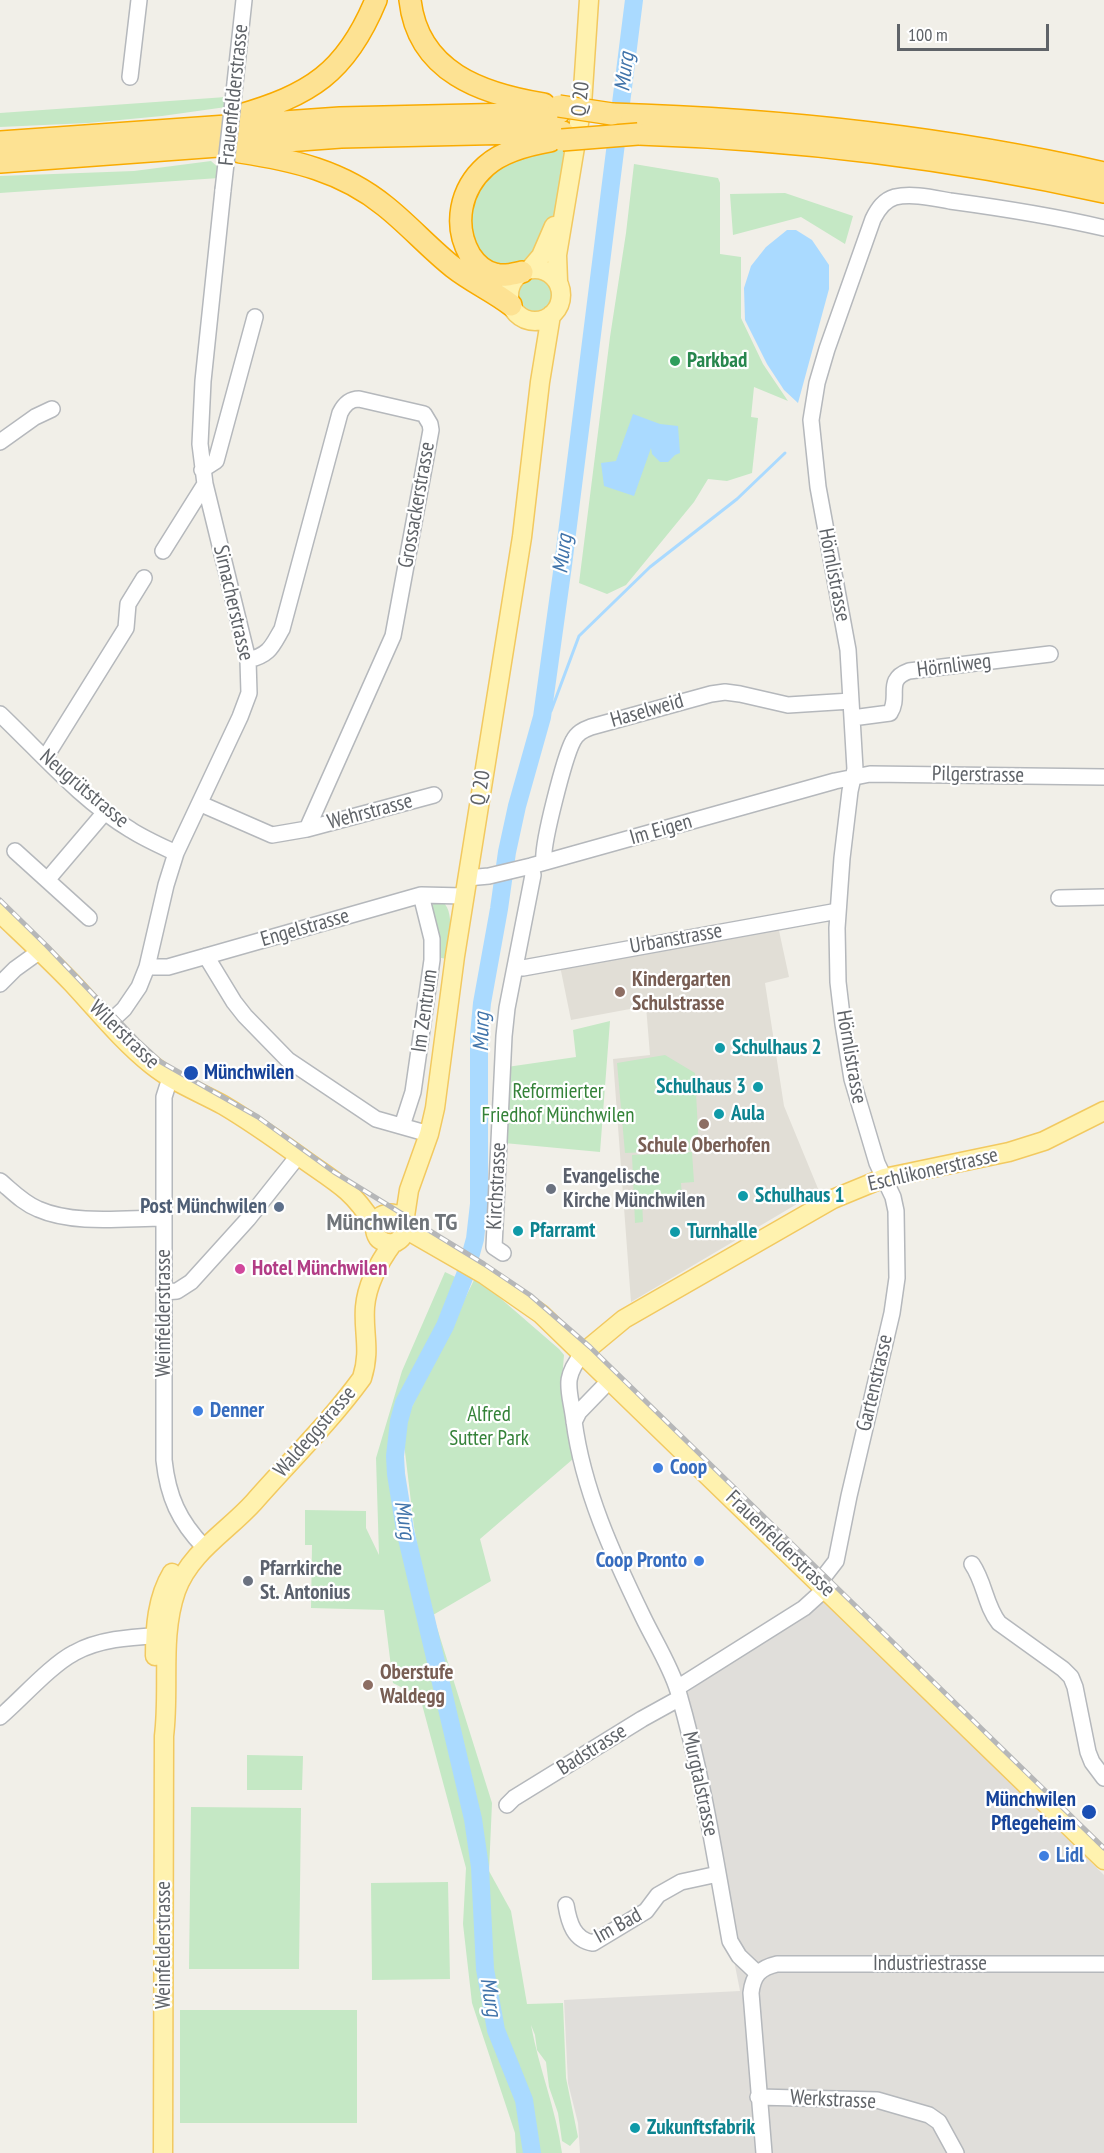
<!DOCTYPE html>
<meta charset="utf-8">
<style>
body{margin:0}
#map{position:relative;width:1104px;height:2153px;overflow:hidden;background:#f1efe8;font-family:"PT Sans Narrow",sans-serif}
canvas{display:block}
.scale{position:absolute;left:897px;top:24px;width:152px;height:27px;box-sizing:border-box;border:3px solid #5f6368;border-top:0;padding-left:8px;font-size:18px;line-height:21px;white-space:nowrap;color:#5f6368;-webkit-text-stroke:4px #fff;paint-order:stroke}
</style>
<div id="map">
<canvas width="1104" height="2153"></canvas>
<div class="scale">100 m</div>
</div>
<script>
const context = document.querySelector('canvas').getContext('2d');
context.lineJoin = 'round';
function fill(path, color) {
  context.fillStyle = color;
  context.fill(path, 'evenodd');
}
function trace(path, color, width, dash) {
  context.strokeStyle = color;
  context.lineWidth = width;
  context.lineCap = dash ? 'butt' : 'round';
  context.setLineDash(dash || []);
  context.stroke(path);
}
function drawText(font, color, halo, rows, align = 'center') {
  context.font = font + ' "PT Sans Narrow",sans-serif';
  context.lineWidth = 4.5;
  context.setLineDash([]);
  context.textBaseline = 'middle';
  context.strokeStyle = halo;
  context.fillStyle = color;
  for (const [text, x, y, turn = 0] of rows) {
    context.save();
    context.translate(x, y);
    context.rotate((+turn || 0) * Math.PI / 180);
    context.textAlign = isNaN(turn) ? turn : align;
    if (halo) context.strokeText(text, 0, 0);
    context.fillText(text, 0, 0);
    context.restore();
  }
}
fill(new Path2D(`
 M823,1598L1104,1875V2153H580L578,2123L568,2083L564,2000L740,1991L682,1696Z`), '#e0deda');
fill(new Path2D(`
 M778,926L789,977L765,983L784,1106L819,1191L631,1302L613,1059L650,1055L646,1006L571,1020L560,966Z`), '#e1ded6');
fill(new Path2D(`
 M226,97V107L162,116L88,123L0,127V113Z
 M569,148C561,183 554,261 510,268C502,269 491,263 483,261L467,227L472,194L482,177L534,149Z
 M211,161L220,169L219,178L0,193V176L134,171Z
 M634,164L718,178L720,183V254L741,257V318L763,364L788,401L754,387L751,417L758,418L752,473L727,481L708,479L694,502L626,585L607,594L579,583L610,337L626,233Z
 M785,193L853,216L845,244L801,217L733,235L730,194Z
 M518 294a17 17 0 1 1 34 0a17 17 0 1 1-34 0Z
 M440,900C457,909 448,943 447,959L436,957L433,909L431,908L435,901Z
 M610,1021L600,1152L504,1143L507,1067L576,1057L573,1030Z
 M665,1055L695,1073L699,1150L625,1153L617,1063Z
 M692,1152L694,1182L681,1183L682,1197L642,1199L643,1222L635,1223L632,1155Z
 M445,1272L468,1283L400,1427L410,1526L423,1577L414,1527L402,1427L474,1280L492,1291L559,1349L564,1355L562,1380L573,1459L480,1539L491,1581L433,1615L492,1803L489,1871L511,1911L527,2004L563,2003L566,2078L578,2137L570,2146L562,2141L558,2113L549,2087L546,2062L537,2050L535,2035L531,2025C539,2069 556,2109 562,2153H516L515,2133L472,2003L463,1924L466,1868L420,1697L393,1683L384,1610L311,1608L312,1545H305V1510L366,1511V1528L379,1555L376,1458L402,1371Z
 M247,1755L303,1756L302,1790H247Z
 M191,1807L301,1808L299,1969H189Z
 M448,1882L450,1979L372,1980L371,1883Z
 M180,2010H357V2123H180Z`), '#c5e8c5');
fill(new Path2D(`
 M787,230H796L812,240L829,265V289L798,403L784,390L767,364L745,320L744,288L751,266L766,247Z
 M633,414L660,424L678,426L680,453L675,455L668,462H660L652,454L651,448L634,496L604,486L601,463L616,461Z`), '#aadaff');
trace(new Path2D(`
 M542,713L551,711L579,636L650,567L737,499L785,453`), '#aadaff', 3);
trace(new Path2D(`
 M532,2153L524,2100L496,2030L485,1969L480,1867L473,1819L405,1530L396,1474L395,1456L399,1421L404,1403L445,1326L465,1275L475,1239L479,1204V1035L482,1003L499,909L507,852L517,806L542,717L563,565L634,0`), '#aadaff', 18);
const minor = new Path2D(`
 M130,77L139,0
 M235,83L244,0
 M0,442L35,417L52,409
 M202,470L216,461L255,317
 M163,551L205,484
 M0,714C42,754 81,800 131,830C145,839 161,846 176,853
 M852,718L890,713C901,696 884,680 909,671L1050,654
 M45,758L126,628L128,604L144,578
 M201,804L272,835L307,829L393,636L431,430L430,424L424,414L359,399C349,399 344,405 340,413L282,629C272,646 270,655 248,660
 M307,829L434,795
 M15,851L89,918
 M544,862C541,846 565,756 573,741C577,733 583,730 591,727L711,694L725,692L740,694L788,705L851,701
 M467,878L489,876L531,866L835,781L870,774L1104,777
 M48,879L105,812
 M1059,898L1104,897
 M206,956L234,1002L245,1016L288,1060L376,1119L429,1134
 M147,967H168L421,895L464,896
 M515,967L523,968L838,911
 M0,984L15,969L40,951
 M109,1023L124,1009L139,987L147,967L166,885L176,853L240,717L249,693L248,660L205,484L200,444L203,381L223,190
 M170,1078L164,1097V1460C168,1497 179,1521 204,1547
 M402,1126L413,1092L432,960V939L421,895
 M0,1181C12,1191 23,1203 38,1209C74,1225 125,1218 164,1218
 M503,1253L494,1247L504,1036L507,1008L533,875L531,866
 M164,1292L177,1291L191,1282L248,1219L298,1156
 M583,1353C561,1380 570,1389 574,1421C583,1490 613,1555 643,1617C654,1640 671,1667 678,1691C702,1773 715,1857 730,1941L739,1956L757,1973
 M574,1422L579,1412L611,1379
 M972,1564C985,1583 985,1605 999,1623L1063,1669L1071,1677L1075,1687L1088,1752L1092,1762L1104,1778
 M819,1583L836,1561L849,1496L892,1313L897,1278L896,1211L893,1197L877,1163L852,1079L843,1024L838,982L837,928L842,858L850,791L855,769L848,650L818,487L811,420L817,383L827,349L873,219C878,209 884,200 895,197C912,193 933,198 950,201C1002,208 1053,216 1104,228
 M677,1688L804,1608L825,1589
 M0,1717C21,1699 51,1665 74,1653C101,1638 135,1637 165,1635
 M507,1805L514,1798L642,1719L680,1698
 M566,1905C569,1923 574,1940 593,1943L646,1911L658,1895L681,1882L718,1874
 M758,2097L877,2100L929,2115L939,2122L956,2153
 M764,2153L751,1993C753,1975 760,1968 777,1964H1104`);
const major = new Path2D(`
 M530,269L541,256L554,226
 M509 295a26 26 0 1 1 52 0a26 26 0 1 1-52 0Z
 M558,281L557,255L582,105L589,0
 M0,913C24,936 49,959 72,983C98,1011 122,1041 152,1065C173,1082 199,1092 223,1105C250,1121 274,1138 299,1156C315,1168 332,1178 347,1191C357,1200 366,1212 373,1223C376,1228 374,1234 379,1239C384,1243 391,1244 396,1242C414,1233 402,1205 381,1216L375,1226
 M404,1223L409,1190L429,1134L435,1108L455,956L522,537L540,382L551,315
 M405,1229L485,1275L541,1314L1104,1860
 M583,1353L624,1319L833,1199L884,1178L1009,1152L1044,1141L1104,1111
 M155,1656C155,1627 157,1598 172,1573
 M163,2153L164,1736C170,1688 160,1637 176,1591C190,1552 228,1531 254,1502C290,1461 330,1422 362,1378C371,1350 363,1333 365,1307C367,1283 379,1262 393,1243`);
const highway = new Path2D(`
 M410,0C418,72 482,94 544,104
 M612,114C778,119 942,136 1104,173
 M237,116C310,95 346,73 376,0
 M638,134C796,139 950,158 1104,192
 M0,142L340,118L559,113
 M240,152C293,160 342,171 385,206C409,225 429,248 453,267C472,282 493,291 511,305
 M0,162L341,137L563,132
 M522,272C513,274 504,277 495,274C485,272 476,264 470,255C453,225 460,189 486,166C503,151 527,145 550,141`);
trace(minor, '#b5b8bc', 18);
trace(major, '#f2c960', 21);
trace(highway, '#f9ab00', 24);
trace(minor, '#fff', 15);
trace(major, '#fff2af', 18);
trace(highway, '#fde293', 21);
const rail = new Path2D(`
 M0,900L47,946L137,1040L161,1062L258,1117L334,1172L484,1264L530,1295L590,1347L1104,1848`);
trace(rail, '#b6b7b8', 5);
trace(rail, '#fff', 3, [9]);
const minorBridge = new Path2D(`
 M223,190L235,83`);
const highwayBridge = new Path2D(`
 M559,106L612,114
 M562,140L638,134`);
trace(minorBridge, '#b5b8bc', 18, []);
trace(highwayBridge, '#f9ab00', 24, []);
trace(minorBridge, '#fff', 15);
trace(highwayBridge, '#fde293', 21);
for (const [x, y, r, color] of [
 [675,361,6,"#2e9e5b"],
 [620,992,6,"#8d6e63"],
 [720,1048,6,"#0f9aa8"],
 [191,1073,8,"#1a4fb4"],
 [758,1087,6,"#0f9aa8"],
 [719,1114,6,"#0f9aa8"],
 [704,1124,6,"#8d6e63"],
 [551,1189,6,"#6b7280"],
 [743,1196,6,"#0f9aa8"],
 [279,1207,6,"#5c6f8a"],
 [518,1231,6,"#0f9aa8"],
 [675,1232,6,"#0f9aa8"],
 [240,1269,6,"#d1479c"],
 [198,1411,6,"#3f7fe0"],
 [658,1468,6,"#3f7fe0"],
 [699,1561,6,"#3f7fe0"],
 [248,1581,6,"#6b7280"],
 [368,1685,6,"#8d6e63"],
 [1089,1812,8,"#1a4fb4"],
 [1044,1856,6,"#3f7fe0"],
 [635,2128,6,"#0f9aa8"]
]) {
  const dot = new Path2D();
  dot.arc(x, y, r, 0, 2 * Math.PI);
  context.fillStyle = color;
  context.fill(dot);
  trace(dot, '#fff', 2);
}
drawText('21px', '#5f6368', '#fff', [
 ["Frauenfelderstrasse",234,95,-84],
 ["Q 20",581,99,-84],
 ["Grossackerstrasse",417,505,-80],
 ["Hörnlistrasse",834,575,79],
 ["Sirnacherstrasse",233,603,77],
 ["Hörnliweg",954,666,-7],
 ["Haselweid",647,711,-16],
 ["Pilgerstrasse",978,775,1],
 ["Q 20",481,788,-81],
 ["Neugrütstrasse",84,789,40],
 ["Wehrstrasse",370,812,-15],
 ["Im Eigen",661,830,-16],
 ["Engelstrasse",305,928,-16],
 ["Urbanstrasse",676,939,-10],
 ["Im Zentrum",425,1011,-82],
 ["Wilerstrasse",124,1035,44],
 ["Hörnlistrasse",851,1057,80],
 ["Eschlikonerstrasse",933,1170,-13],
 ["Kirchstrasse",497,1186,-87],
 ["Weinfelderstrasse",164,1313,-90],
 ["Gartenstrasse",875,1383,-77],
 ["Waldeggstrasse",315,1432,-49],
 ["Frauenfelderstrasse",780,1544,44],
 ["Badstrasse",592,1750,-32],
 ["Murgtalstrasse",700,1784,78],
 ["Im Bad",618,1926,-29],
 ["Weinfelderstrasse",164,1945,-90],
 ["Industriestrasse",930,1964],
 ["Werkstrasse",833,2100,3]
]);
drawText('bold 21px', '#27864d', '#fff', [
 ["Parkbad",687,361]
], 'left');
drawText('bold 21px', '#785e54', '#fff', [
 ["Kindergarten",632,980],
 ["Schulstrasse",632,1004],
 ["Schule Oberhofen",704,1146,"center"],
 ["Oberstufe",380,1673],
 ["Waldegg",380,1697]
], 'left');
drawText('bold 21px', '#0d838f', '#fff', [
 ["Schulhaus 2",732,1048],
 ["Schulhaus 3",746,1087,"right"],
 ["Aula",731,1114],
 ["Schulhaus 1",755,1196],
 ["Pfarramt",530,1231],
 ["Turnhalle",687,1232],
 ["Zukunftsfabrik",647,2128]
], 'left');
drawText('bold 21px', '#164399', '#fff', [
 ["Münchwilen",204,1073],
 ["Münchwilen",1076,1800,"right"],
 ["Pflegeheim",1076,1824,"right"]
], 'left');
drawText('21px', '#348238', '#fff', [
 ["Reformierter",558,1092],
 ["Friedhof Münchwilen",558,1116],
 ["Alfred",489,1415],
 ["Sutter Park",489,1439]
]);
drawText('bold 21px', '#5b616d', '#fff', [
 ["Evangelische",563,1177],
 ["Kirche Münchwilen",563,1201],
 ["Pfarrkirche",260,1569],
 ["St. Antonius",260,1593]
], 'left');
drawText('bold 21px', '#4e5e75', '#fff', [
 ["Post Münchwilen",267,1207]
], 'right');
drawText('bold 21px', '#b23c85', '#fff', [
 ["Hotel Münchwilen",252,1269]
], 'left');
drawText('bold 21px', '#366cbe', '#fff', [
 ["Denner",210,1411],
 ["Coop",670,1468],
 ["Coop Pronto",687,1561,"right"],
 ["Lidl",1056,1856]
], 'left');
drawText('italic 22px', '#4174aa', '#fff', [
 ["Murg",625,72,-83],
 ["Murg",563,554,-83],
 ["Murg",482,1032,-89],
 ["Murg",404,1520,81],
 ["Murg",490,1997,80]
]);
drawText('bold 24px', '#70757a', '#fff', [
 ["Münchwilen TG",392,1223]
]);
</script>
